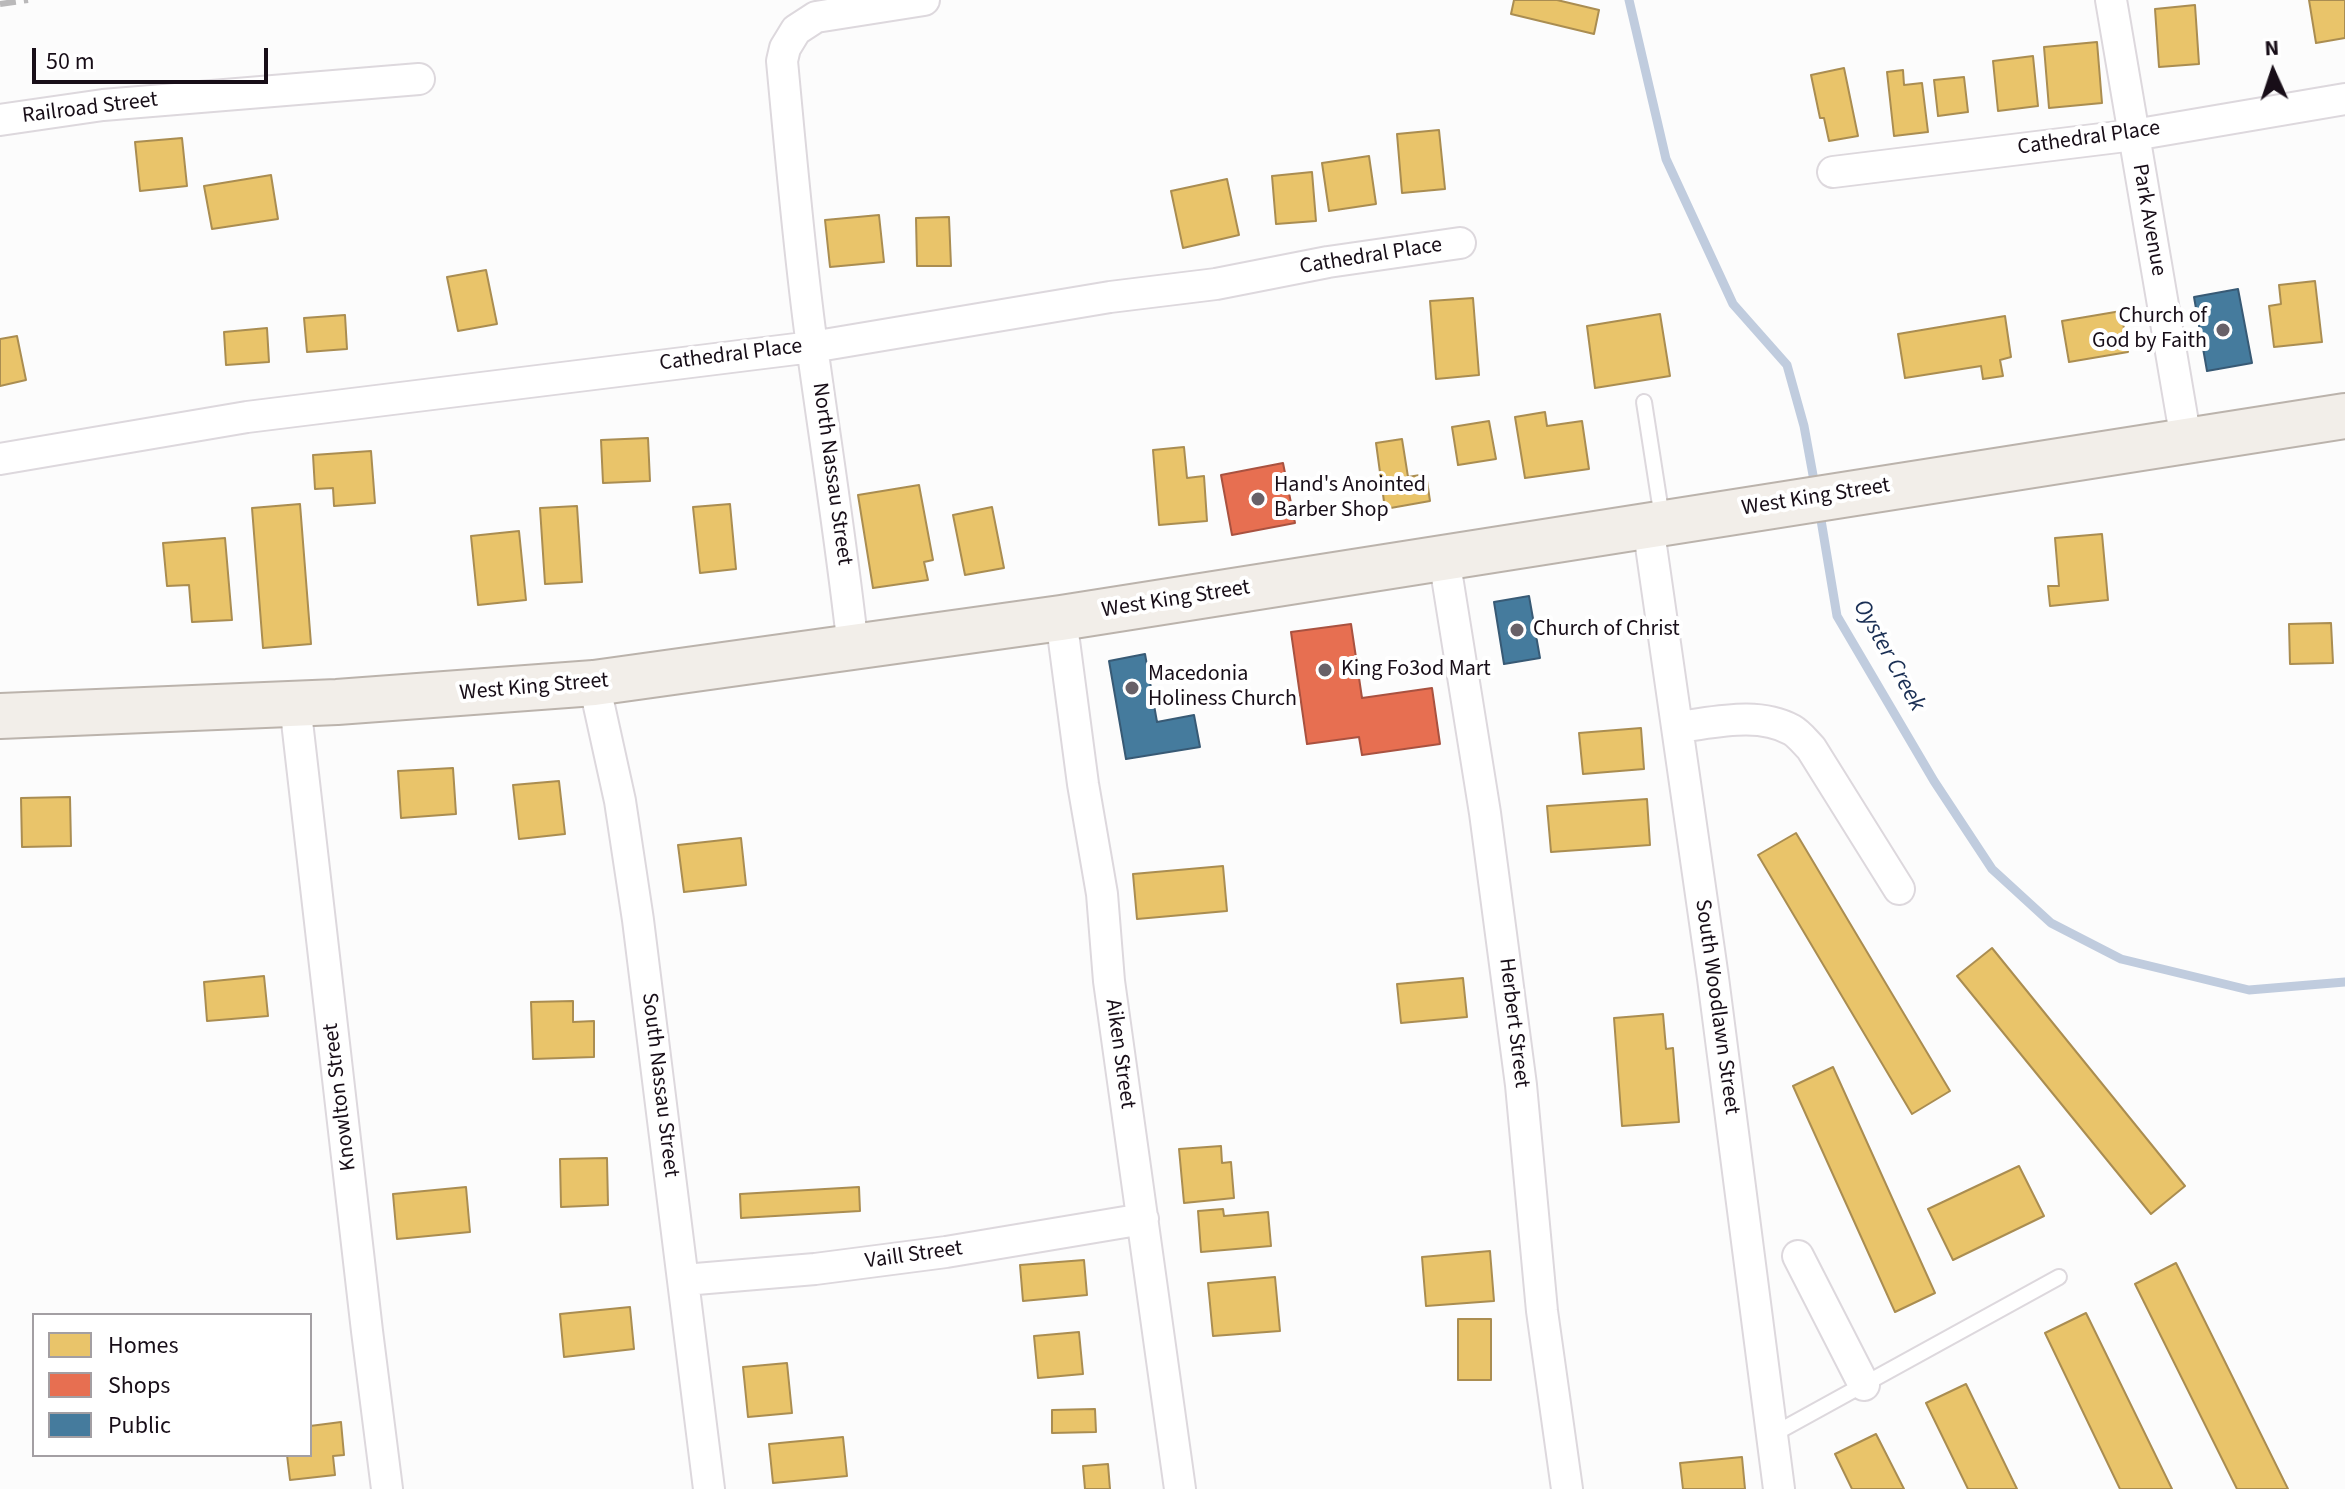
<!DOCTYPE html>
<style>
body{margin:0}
#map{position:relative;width:2345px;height:1489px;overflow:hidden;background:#fcfcfc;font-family:"Source Sans 3",sans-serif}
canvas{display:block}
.legend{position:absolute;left:32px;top:1313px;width:280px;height:144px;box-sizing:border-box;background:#fff;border:2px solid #a39fa3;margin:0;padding:10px 14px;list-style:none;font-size:24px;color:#180e18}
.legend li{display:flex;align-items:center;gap:16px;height:40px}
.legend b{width:40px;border:2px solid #a39fa3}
.north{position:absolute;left:2233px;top:32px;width:80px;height:80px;-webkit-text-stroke:6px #fff;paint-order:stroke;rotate:357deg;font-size:22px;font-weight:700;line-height:32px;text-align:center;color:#180e18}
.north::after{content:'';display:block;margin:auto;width:28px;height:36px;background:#180e18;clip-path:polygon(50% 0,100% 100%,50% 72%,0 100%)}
.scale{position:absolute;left:32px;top:48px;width:236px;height:36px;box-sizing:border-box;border:4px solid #180e18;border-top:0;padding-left:10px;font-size:24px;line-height:28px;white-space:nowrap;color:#180e18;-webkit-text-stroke:6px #fff;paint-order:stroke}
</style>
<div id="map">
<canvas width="2345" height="1489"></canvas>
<ul class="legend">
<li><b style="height:22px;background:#e9c46a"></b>Homes</li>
<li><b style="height:22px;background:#e76f51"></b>Shops</li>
<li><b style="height:22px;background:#457b9d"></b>Public</li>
</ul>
<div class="north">N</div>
<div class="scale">50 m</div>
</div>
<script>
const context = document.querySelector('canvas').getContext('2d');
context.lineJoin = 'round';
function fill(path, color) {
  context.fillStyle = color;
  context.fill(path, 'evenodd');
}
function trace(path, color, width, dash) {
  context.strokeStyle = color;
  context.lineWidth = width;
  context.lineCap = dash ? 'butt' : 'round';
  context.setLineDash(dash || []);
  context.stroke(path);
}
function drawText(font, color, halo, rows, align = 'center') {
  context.font = font + ' "Source Sans 3",sans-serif';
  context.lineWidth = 8;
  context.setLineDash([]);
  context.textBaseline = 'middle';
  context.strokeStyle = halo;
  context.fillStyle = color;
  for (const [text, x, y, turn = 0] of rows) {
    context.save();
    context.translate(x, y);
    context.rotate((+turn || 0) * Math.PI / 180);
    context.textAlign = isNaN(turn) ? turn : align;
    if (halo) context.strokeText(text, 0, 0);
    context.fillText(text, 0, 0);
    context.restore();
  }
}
const homes = new Path2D(`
 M1514,0H1557L1599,10L1594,34L1511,14Z
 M2309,0H2345V38L2316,43Z
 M2195,5L2199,64L2159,67L2155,9Z
 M2097,42L2102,103L2049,108L2044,47Z
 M2033,56L2038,106L1998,111L1993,61Z
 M1844,68L1858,136L1829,141L1824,118H1820L1811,75Z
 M1903,70L1904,85L1922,83L1928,132L1894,136L1887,72Z
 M1964,77L1968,112L1938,116L1934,80Z
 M1439,130L1445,189L1402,193L1397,134Z
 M182,138L187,186L140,191L135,142Z
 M1369,156L1376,204L1329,211L1322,163Z
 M1312,172L1316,221L1276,224L1272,176Z
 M271,175L278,219L212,229L204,186Z
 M1227,179L1239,235L1183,248L1171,191Z
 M879,215L884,262L830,267L825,220Z
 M949,217L951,266H917L916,218Z
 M486,270L497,324L458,331L447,277Z
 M2315,281L2322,342L2274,347L2269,306L2281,304L2279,285Z
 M1473,298L1479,375L1436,379L1430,301Z
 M2121,311L2128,352L2069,362L2062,321Z
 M1660,314L1670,376L1595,388L1587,326Z
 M345,315L347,349L307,352L304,318Z
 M2005,316L2011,357L2000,360L2003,376L1983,379L1981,366L1905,378L1898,334Z
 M267,328L269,362L226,365L224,332Z
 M17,336L26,380L0,386V339Z
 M1545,412L1547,426L1582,421L1589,469L1525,478L1515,417Z
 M1489,421L1496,459L1458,465L1452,427Z
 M648,438L650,481L603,483L601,440Z
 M1402,439L1408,477L1426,474L1430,501L1385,509L1376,443Z
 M1184,447L1187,478L1204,476L1207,521L1159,525L1153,450Z
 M371,451L375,503L334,506L333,488L315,489L313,455Z
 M919,485L933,560L924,562L928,580L873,588L858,495Z
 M300,504L311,644L263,648L252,508Z
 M730,504L736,569L700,573L693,507Z
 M577,506L582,582L545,584L540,508Z
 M992,507L1004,568L965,575L953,515Z
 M519,531L526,600L478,605L471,536Z
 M2102,534L2108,600L2050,606L2048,586H2059L2055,538Z
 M225,538L232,620L192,622L189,585L167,586L163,543Z
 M2331,623L2333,663L2290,664L2289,624Z
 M1641,728L1644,769L1583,774L1579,733Z
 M453,768L456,814L401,818L398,771Z
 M559,781L565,834L519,839L513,785Z
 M70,797L71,846L22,847L21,798Z
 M1647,799L1650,845L1551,852L1547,806Z
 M1796,833L1950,1091L1912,1114L1758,855Z
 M741,838L746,885L684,892L678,845Z
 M1223,866L1227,911L1137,919L1133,874Z
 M1992,948L2185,1186L2151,1214L1957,976Z
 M264,976L268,1016L207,1021L204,982Z
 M1463,978L1467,1017L1401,1023L1397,984Z
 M573,1001V1022L594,1021V1057L533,1059L531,1002Z
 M1663,1014L1666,1049L1673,1048L1679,1122L1622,1126L1614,1018Z
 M1833,1067L1935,1293L1895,1312L1793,1086Z
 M1221,1146L1222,1163L1231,1162L1234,1198L1184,1203L1179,1149Z
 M607,1158L608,1205L561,1207L560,1159Z
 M2019,1166L2044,1216L1953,1260L1928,1209Z
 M466,1187L470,1232L397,1239L393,1194Z
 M859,1187L860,1211L741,1218L740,1194Z
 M1223,1209L1224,1216L1268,1212L1271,1246L1201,1252L1198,1211Z
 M1490,1251L1494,1301L1426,1306L1422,1257Z
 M1084,1260L1087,1295L1023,1301L1020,1265Z
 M2176,1263L2288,1489H2237L2135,1284Z
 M1275,1277L1280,1331L1213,1336L1208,1283Z
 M630,1307L634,1349L564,1357L560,1314Z
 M2086,1313L2172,1489H2120L2045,1333Z
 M1458,1319H1491V1380H1458Z
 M1079,1332L1083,1374L1038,1378L1034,1336Z
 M787,1363L792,1413L748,1417L743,1367Z
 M1966,1384L2017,1489H1968L1926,1403Z
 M1095,1409L1096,1432L1052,1433V1410Z
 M341,1422L344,1455L333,1456L335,1475L290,1480L287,1455H310V1426Z
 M1876,1434L1904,1489H1852L1835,1454Z
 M843,1437L847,1476L773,1483L769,1444Z
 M1742,1457L1745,1489H1683L1680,1463Z
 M1108,1464L1110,1489H1085L1083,1466Z`);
fill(homes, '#e9c46a');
trace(homes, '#aa8d51', 2);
const shops = new Path2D(`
 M1283,463L1295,523L1232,535L1221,475Z
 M1351,624L1362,698L1432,688L1440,744L1362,755L1359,737L1307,744L1291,632Z`);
fill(shops, '#e76f51');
trace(shops, '#a95240', 2);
const public = new Path2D(`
 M2238,289L2252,363L2207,371L2194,297Z
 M1529,596L1540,658L1504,664L1494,602Z
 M1145,654L1157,722L1194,715L1200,747L1126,759L1109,661Z`);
fill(public, '#457b9d');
trace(public, '#385a75', 2);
trace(new Path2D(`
 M1629,0L1666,159L1733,304L1787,365L1804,426L1815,486
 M1819,508L1837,616L1934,781L1992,869L2051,923L2121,959L2249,990L2345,982`), '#c0ccde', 9);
const service = new Path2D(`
 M1644,402L1662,518
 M1772,1435L2059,1277`);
const minor = new Path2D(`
 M2111,0L2186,440
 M0,120L103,105L419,79
 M1833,172L2134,135L2345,99
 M0,459L247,417L812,347L1110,297L1216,284L1328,262L1460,243
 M1648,525L1713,978L1779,1489
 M1444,558L1485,813L1521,1085L1542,1311L1567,1489
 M1061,618L1083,784L1102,894L1109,981L1180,1489
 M853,648C842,547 826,447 812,346C799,251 791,156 782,61L785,48L796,30L816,17L924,0
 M594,683L620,801L638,920L709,1489
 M295,704L367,1331L387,1489
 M1677,727C1714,723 1757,711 1792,730C1799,734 1805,742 1811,748L1899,889
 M1798,1256L1864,1385
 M684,1280L815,1269L946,1252L1143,1219`);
const primary = new Path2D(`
 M0,716L337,702L594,683L1061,618L2345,416`);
trace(service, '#ddd8dd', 18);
trace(minor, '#ddd8dd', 34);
trace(primary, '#bbb3ac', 48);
trace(service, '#fff', 14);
trace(minor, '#fff', 30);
trace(primary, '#f2eee9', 44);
trace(new Path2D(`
 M0,4L28,0`), '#bab9ba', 6, [16, 8]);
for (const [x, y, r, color] of [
 [2223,330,8,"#686168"],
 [1258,499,8,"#686168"],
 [1517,630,8,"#686168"],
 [1325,670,8,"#686168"],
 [1132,688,8,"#686168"]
]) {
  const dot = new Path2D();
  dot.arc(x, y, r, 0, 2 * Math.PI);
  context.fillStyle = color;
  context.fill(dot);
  trace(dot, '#fff', 3);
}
drawText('22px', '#180e18', '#fff', [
 ["Railroad Street",90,109,-7],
 ["Cathedral Place",2089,139,-8],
 ["Park Avenue",2148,220,80],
 ["Cathedral Place",1371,257,-9],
 ["Cathedral Place",731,356,-7],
 ["North Nassau Street",831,474,82],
 ["West King Street",1816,498,-9],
 ["West King Street",1176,600,-9],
 ["West King Street",534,688,-5],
 ["South Woodlawn Street",1716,1007,82],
 ["Herbert Street",1513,1023,83],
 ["Aiken Street",1119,1054,82],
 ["South Nassau Street",659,1085,83],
 ["Knowlton Street",341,1097,-97],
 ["Vaill Street",914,1256,-8]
]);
drawText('22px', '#180e18', '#fff', [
 ["Church of",2207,317,"right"],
 ["God by Faith",2207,342,"right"],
 ["Hand's Anointed",1274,486],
 ["Barber Shop",1274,511],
 ["Church of Christ",1533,630],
 ["King Fo3od Mart",1341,670],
 ["Macedonia",1148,675],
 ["Holiness Church",1148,700]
], 'left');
drawText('italic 24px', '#1a2f54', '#fff', [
 ["Oyster Creek",1888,656,61]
]);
</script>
